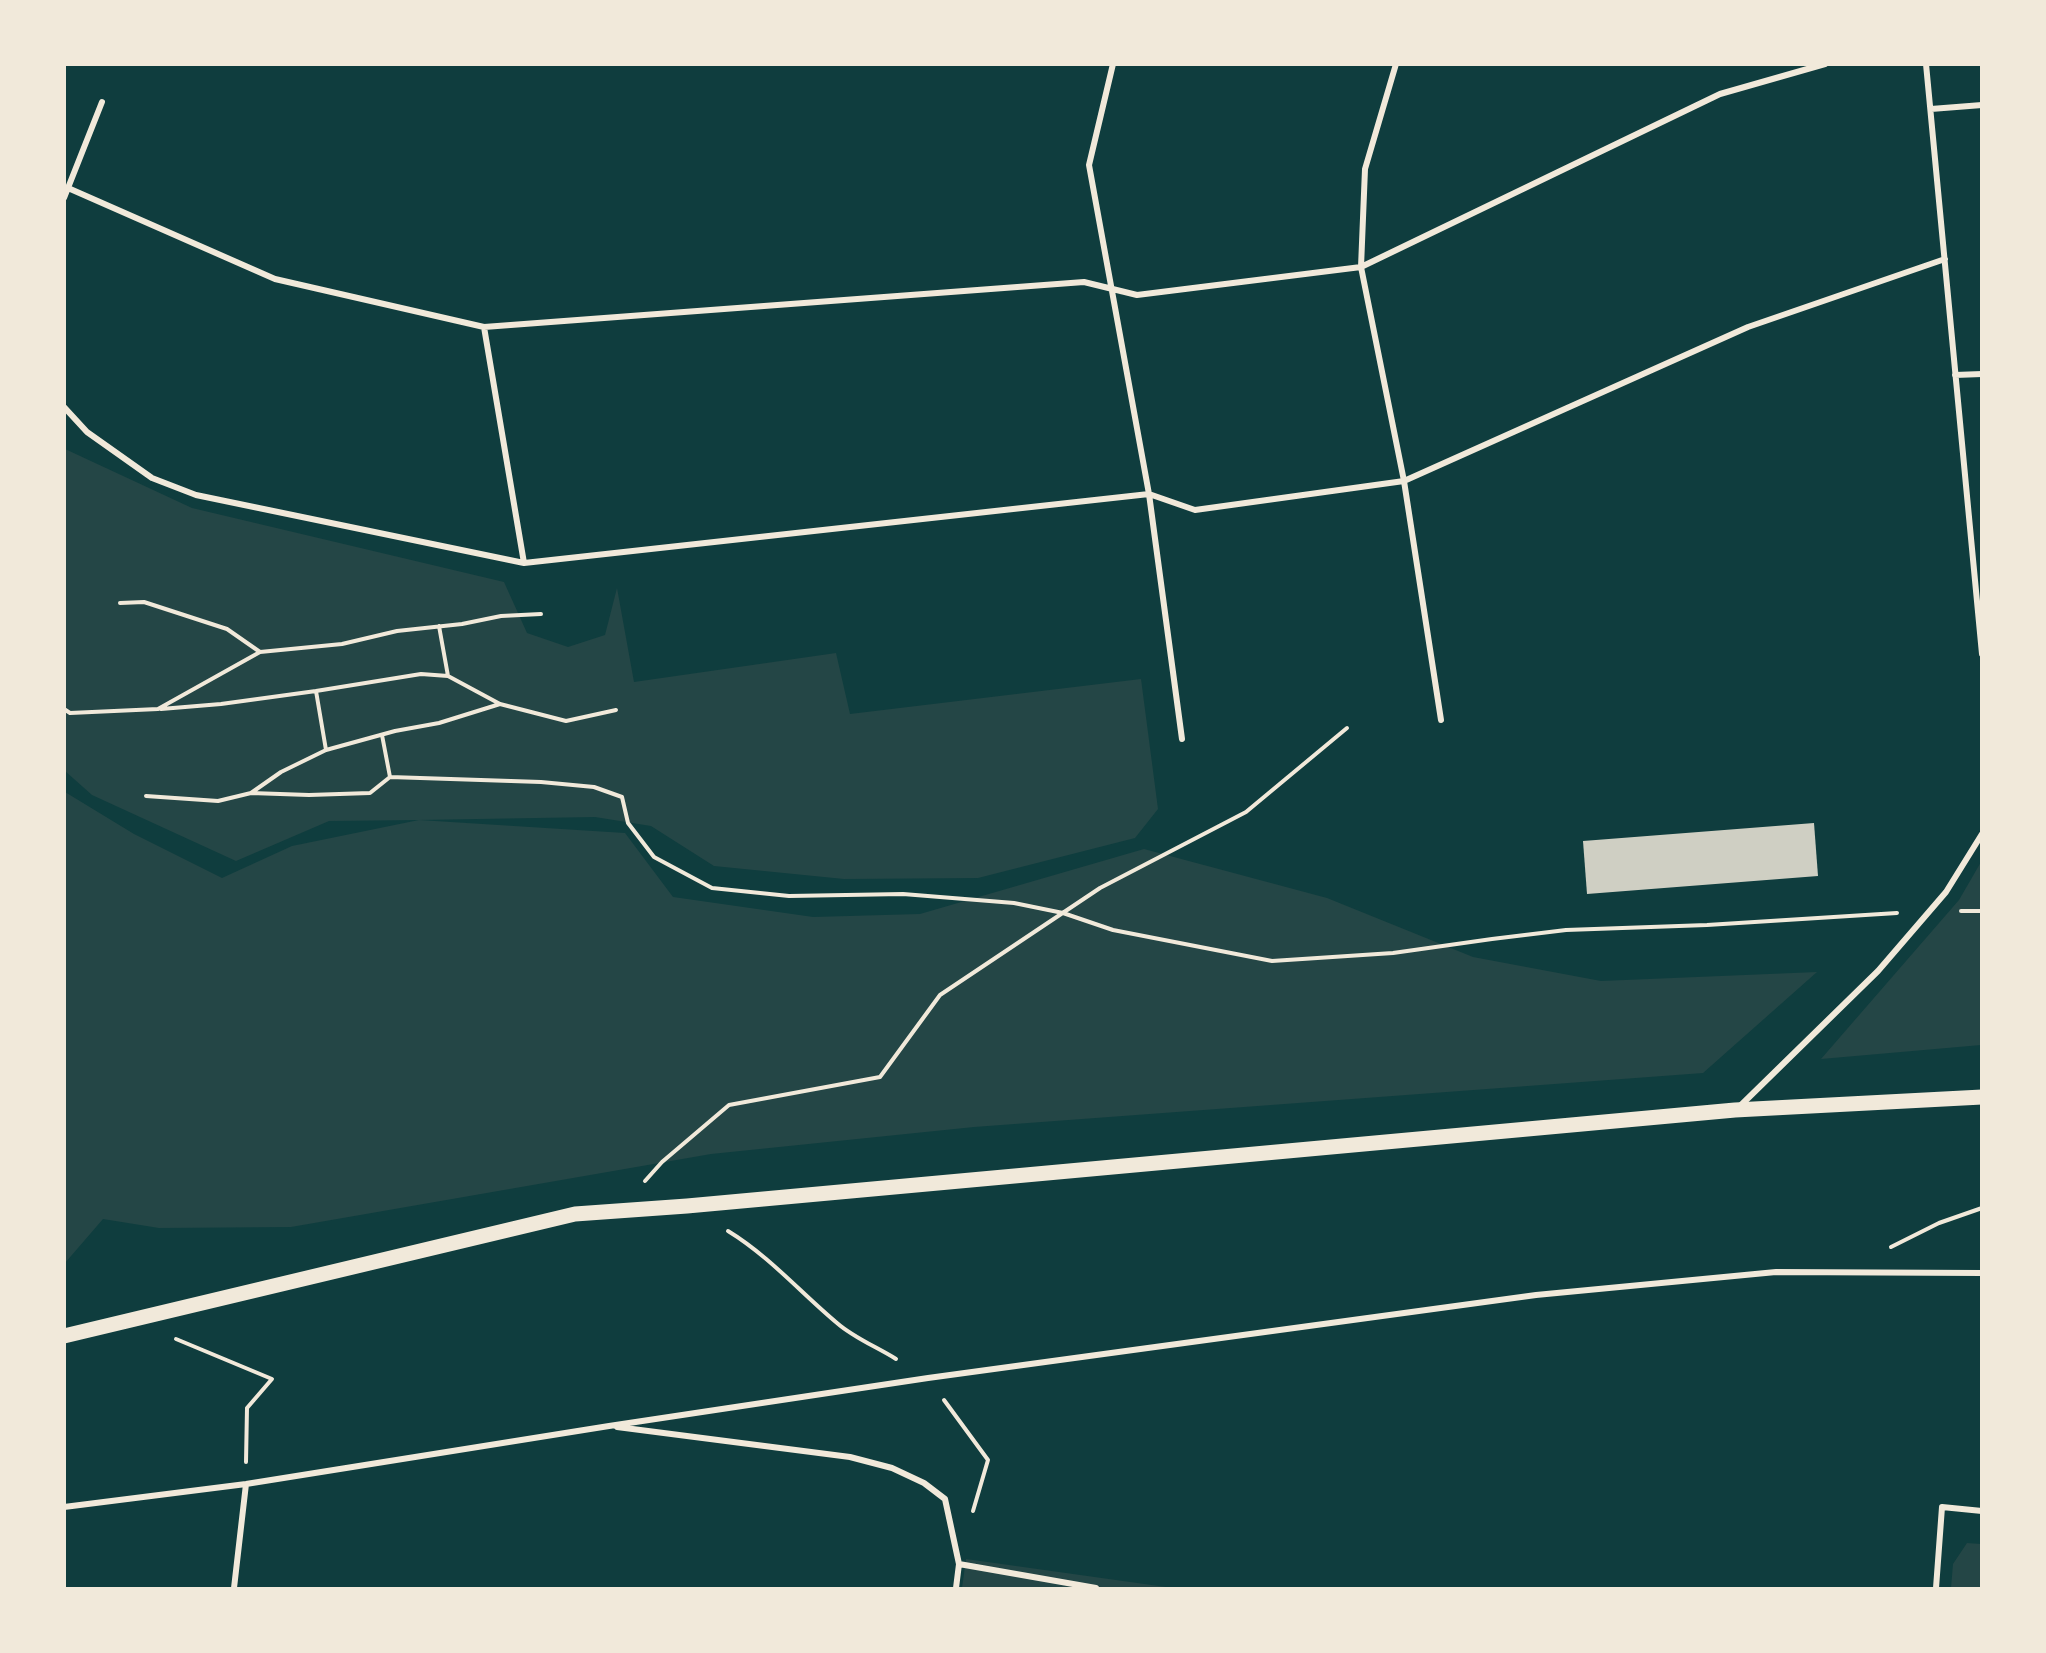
<!DOCTYPE html>
<style>
body{margin:0}
#map{position:relative;width:2046px;height:1653px;overflow:hidden;background:#0f3d3e;font-family:"DM Sans",sans-serif}
canvas{display:block}
.frame{position:absolute;inset:0;border:66px solid #f1e9da;pointer-events:none}
</style>
<div id="map">
<canvas width="2046" height="1653"></canvas>
<div class="frame"></div>
</div>
<script>
const context = document.querySelector('canvas').getContext('2d');
context.lineJoin = 'round';
function fill(path, color) {
  context.fillStyle = color;
  context.fill(path, 'evenodd');
}
function trace(path, color, width, dash) {
  context.strokeStyle = color;
  context.lineWidth = width;
  context.lineCap = dash ? 'butt' : 'round';
  context.setLineDash(dash || []);
  context.stroke(path);
}
fill(new Path2D(`
 M65,449L192,508L504,582L527,633L568,647L605,635L617,588L634,682L836,653L850,714L1141,679L1158,809L1135,838L978,878L844,879L714,866L651,826L595,817L419,820L625,833L673,897L813,917L920,914L1144,849L1327,898L1473,957L1601,981L1817,972L1703,1073L974,1127L711,1154L291,1227L159,1228L103,1219L65,1263V792L134,834L222,878L292,846L419,820L329,821L236,861L92,795L65,771Z
 M1981,862V1045L1821,1059L1959,900Z
 M1967,1543L1981,1544V1588H1951L1953,1564Z
 M966,1559L1173,1588H962Z`), '#244646');
fill(new Path2D(`
 M1814,823L1818,876L1587,894L1583,841Z`), '#cfcfc3');
trace(new Path2D(`
 M439,626L448,676L500,704L566,721L616,710
 M260,652L342,644L397,631L462,624L501,616L541,614
 M64,709L70,713L158,709L260,652L227,629L144,602L120,603
 M161,709L221,704L316,691
 M382,735L390,777L541,782L594,787L622,797L628,823L654,857L712,888L789,896L903,894L1014,903L1063,913L1113,930L1272,961L1393,953L1492,939L1566,930L1707,925L1897,913
 M326,750L316,691L421,674L448,676
 M251,793L281,772L326,750L395,731L439,723L500,704
 M146,796L218,801L251,793L309,795L370,793L390,777
 M1961,911H1982
 M645,1181L662,1162L729,1105L880,1077L940,995L1100,888L1246,812L1347,728
 M728,1231C769,1256 801,1293 837,1323C854,1338 877,1347 896,1359
 M1891,1247L1939,1223L1982,1208
 M176,1339L272,1379L247,1408L246,1462
 M944,1400L988,1460L973,1511`), '#f1e9da', 4);
trace(new Path2D(`
 M1113,64L1089,165L1149,494L1182,739
 M1396,64L1365,169L1361,267L1404,481L1441,720
 M1926,64L1982,654
 M1931,109L1982,105
 M68,188L275,279L484,327L1084,282L1137,295L1361,267L1720,94L1825,64
 M64,198L102,102
 M484,327L524,563
 M1955,375L1982,374
 M64,407L87,432L152,478L196,495L524,563L1149,494L1195,510L1404,481L1748,327L1945,259
 M1738,1108L1878,971L1946,892L1982,834
 M617,1427L850,1457L892,1468L924,1483L945,1499L959,1564L956,1588
 M64,1507L246,1484L609,1426L928,1378L1536,1295L1776,1272L1982,1273
 M959,1564L1096,1588
 M234,1588L246,1484
 M1936,1588L1942,1507L1982,1511`), '#f1e9da', 6);
trace(new Path2D(`
 M64,1336L575,1214L687,1206L1735,1110L1982,1097`), '#f1e9da', 15);
</script>
